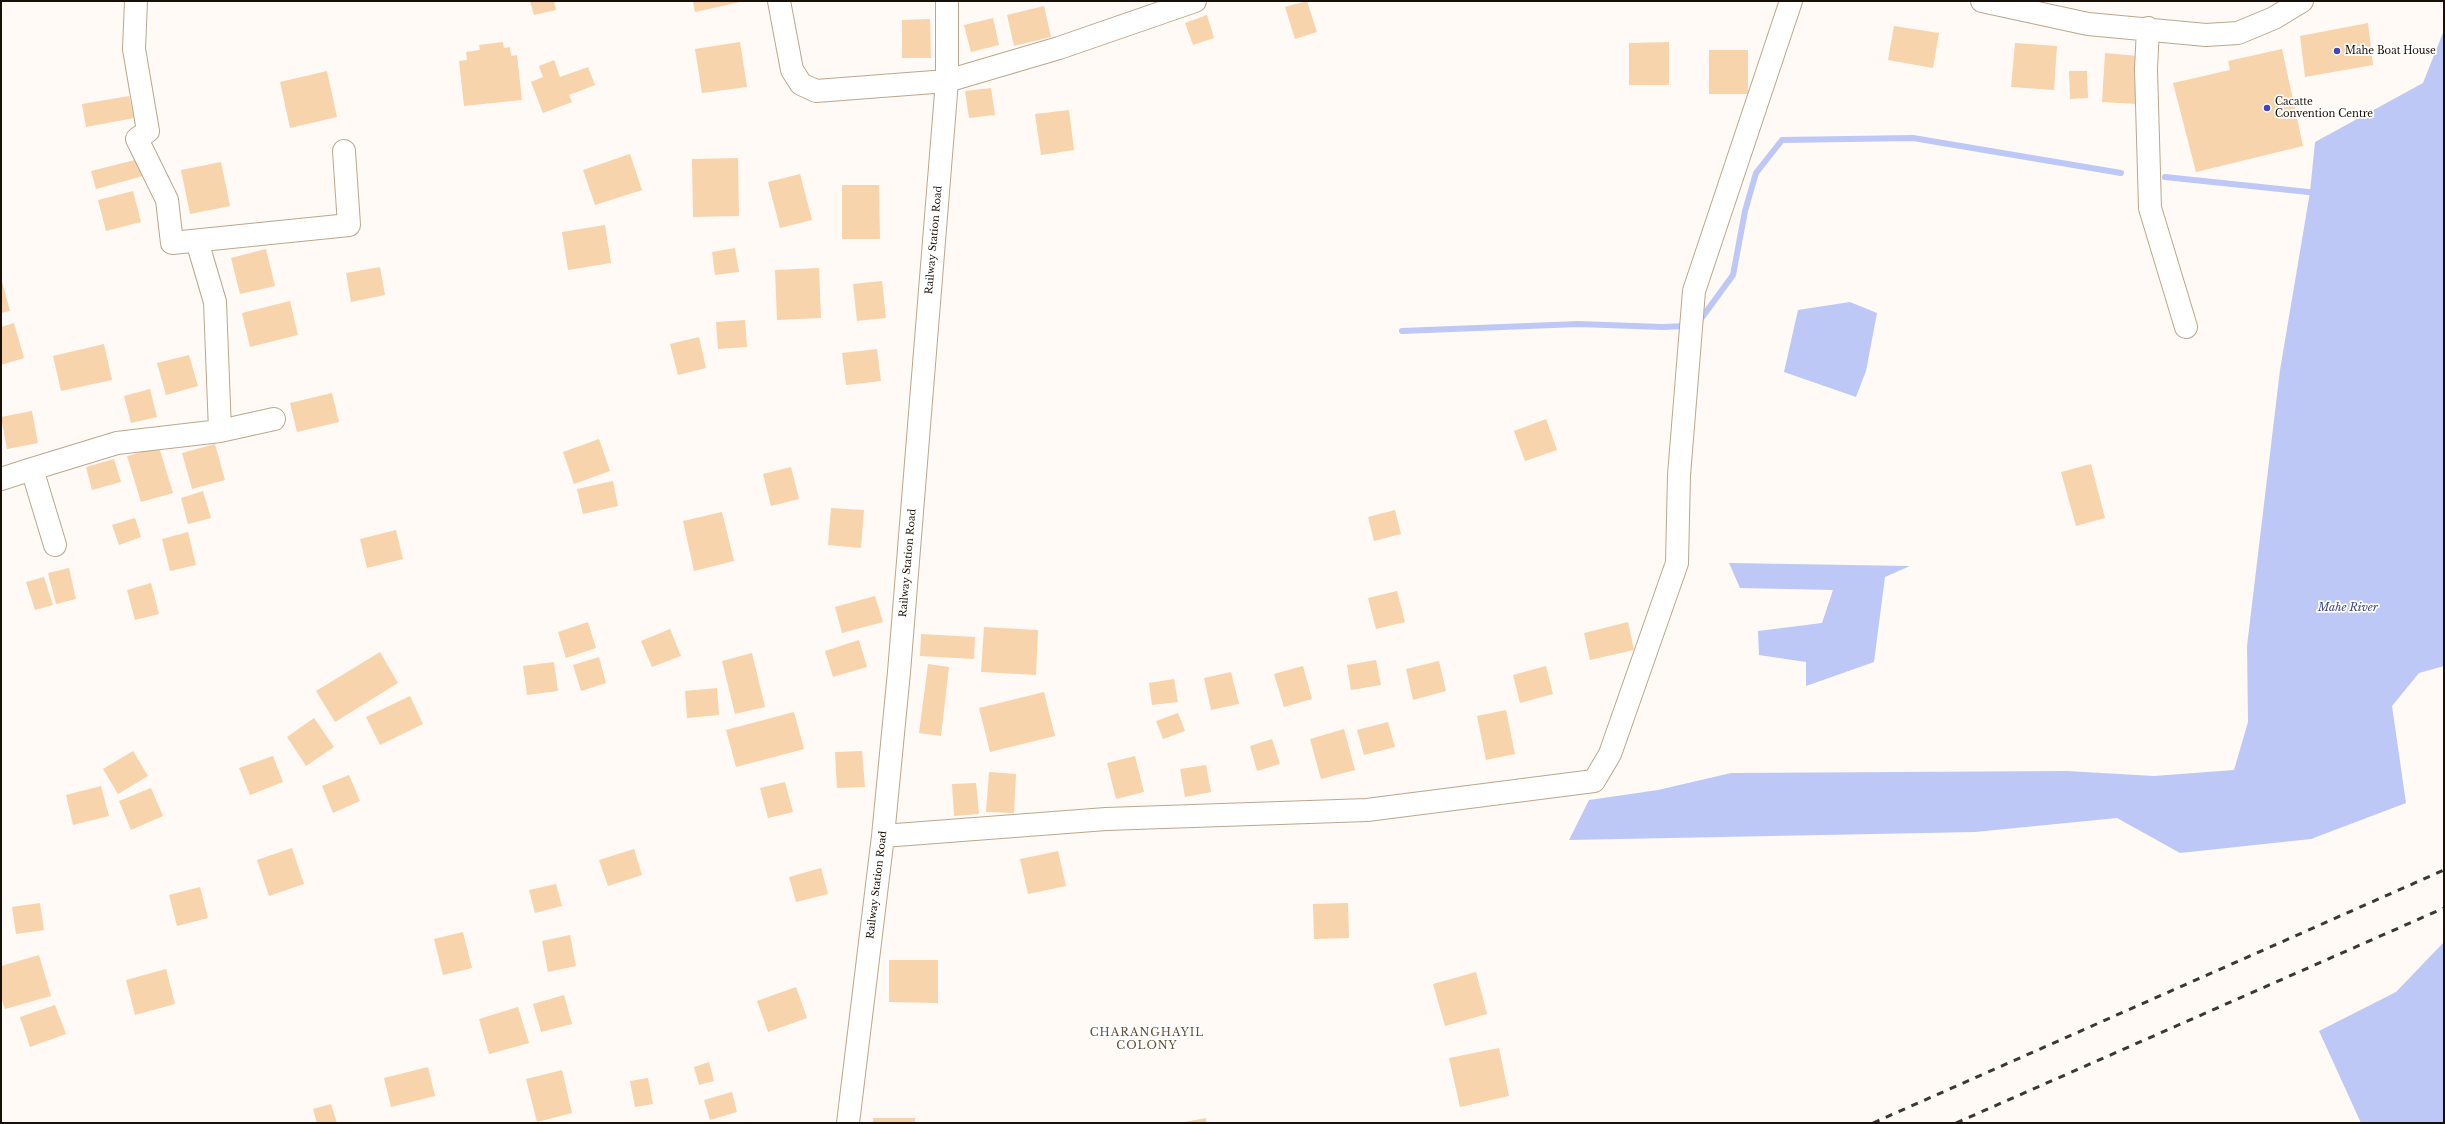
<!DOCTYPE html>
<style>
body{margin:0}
#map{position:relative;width:2445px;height:1124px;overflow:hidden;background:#fffaf5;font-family:"Libre Baskerville",serif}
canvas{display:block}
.frame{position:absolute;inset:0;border:2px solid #181007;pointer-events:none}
</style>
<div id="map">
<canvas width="2445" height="1124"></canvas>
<div class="frame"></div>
</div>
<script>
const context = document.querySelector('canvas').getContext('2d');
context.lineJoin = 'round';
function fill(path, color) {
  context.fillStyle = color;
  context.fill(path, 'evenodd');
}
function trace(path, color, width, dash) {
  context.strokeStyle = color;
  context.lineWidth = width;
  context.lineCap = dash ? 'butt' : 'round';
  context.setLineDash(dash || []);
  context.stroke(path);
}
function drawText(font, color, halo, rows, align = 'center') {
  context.font = font + ' "Libre Baskerville",serif';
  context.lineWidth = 3.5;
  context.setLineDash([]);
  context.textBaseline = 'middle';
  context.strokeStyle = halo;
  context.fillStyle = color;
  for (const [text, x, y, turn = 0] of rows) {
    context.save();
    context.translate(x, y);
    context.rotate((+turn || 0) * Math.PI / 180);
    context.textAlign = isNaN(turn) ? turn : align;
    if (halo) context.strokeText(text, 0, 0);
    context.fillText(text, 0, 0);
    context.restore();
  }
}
fill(new Path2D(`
 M2444,30V666L2419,673L2392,706L2406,803L2311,839L2180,853L2117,818L1975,832L1569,840L1589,800L1658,790L1731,773L2067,771L2154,776L2234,770L2248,722L2247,646L2280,370L2310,192L2315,142L2423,83Z
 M1850,302L1877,313L1866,371L1856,397L1784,372L1798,310Z
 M1729,563L1910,566L1885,577L1874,662L1806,686V662L1759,655L1758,631L1822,623L1833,590L1740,588Z
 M2444,942V1123H2361L2319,1031L2396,992Z`), '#bdc8f6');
trace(new Path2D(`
 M2165,177L2318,193
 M1698,323L1733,275L1745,211L1756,173L1782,140L1913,138L2121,173
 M1402,331L1578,324L1662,327L1688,326`), '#bdc8f6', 6);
fill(new Path2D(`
 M530,1H554L556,10L534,15Z
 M693,1H740V2L695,12Z
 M1307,1L1317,32L1295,39L1285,7Z
 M1044,6L1051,37L1014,46L1007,15Z
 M1207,15L1214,38L1193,45L1185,23Z
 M993,18L999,45L971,52L964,25Z
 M930,19L931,58H902V20Z
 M2368,23L2373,65L2305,77L2300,36Z
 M1894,26L1939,33L1933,68L1888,60Z
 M503,42L504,48L510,47L511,56L517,55L522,100L464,106L459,61L467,60L466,52L480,50L479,45Z
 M740,42L747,87L702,93L695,49Z
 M1669,42V85H1629V43Z
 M2015,43L2057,46L2054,90L2011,87Z
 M2282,49L2303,146L2196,172L2173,83L2230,70L2228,61Z
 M1709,50H1748V94H1709Z
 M2105,53L2138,56L2136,104L2102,102Z
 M554,60L560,77L588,67L595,85L569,95L572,102L543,113L531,82L543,77L539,66Z
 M327,71L337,117L290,128L280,82Z
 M2069,71H2087L2088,98L2070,99Z
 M991,88L995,115L969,118L965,91Z
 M129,96L134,118L86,127L82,104Z
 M1069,110L1074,150L1041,155L1035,114Z
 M630,154L642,190L595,205L583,170Z
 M738,158L739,216L693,217L692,159Z
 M139,159L143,176L96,189L91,171Z
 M221,162L230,206L190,214L181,170Z
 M800,174L812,220L780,228L768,182Z
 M842,185H879L880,239H842Z
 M133,191L141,222L106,231L98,200Z
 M605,225L611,263L568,270L562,232Z
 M735,248L739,272L715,275L712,252Z
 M266,249L275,286L240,294L231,258Z
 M380,267L385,295L351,302L346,273Z
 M819,268L821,318L777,320L775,270Z
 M1,278L10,311L1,313Z
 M882,281L886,318L857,321L853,284Z
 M290,301L298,335L250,347L242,313Z
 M745,320L747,347L718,349L716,322Z
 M14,323L24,358L1,365V327Z
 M699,337L706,368L678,375L670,344Z
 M104,344L112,380L61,391L53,356Z
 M877,349L881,381L846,385L842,353Z
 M189,355L198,386L166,395L157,363Z
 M150,389L157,417L131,423L124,396Z
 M332,393L339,422L297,432L290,403Z
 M32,411L38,443L7,449L1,417Z
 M1546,419L1557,450L1525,461L1514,431Z
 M599,439L610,471L574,484L563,452Z
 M215,444L225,480L192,489L182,453Z
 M159,447L173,493L141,502L127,456Z
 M114,459L121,482L92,490L86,467Z
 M2091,464L2105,518L2076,526L2061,472Z
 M791,467L799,499L771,506L763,474Z
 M613,481L618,506L583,514L577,489Z
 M203,491L211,518L188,524L181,498Z
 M831,508L864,510L861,548L828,545Z
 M1395,510L1401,534L1374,541L1368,517Z
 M722,512L734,561L694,571L683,521Z
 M135,518L141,537L119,545L112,525Z
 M396,530L403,559L367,568L360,539Z
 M188,532L196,565L170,571L162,539Z
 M69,568L76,599L56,604L48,573Z
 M44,577L53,605L35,610L26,582Z
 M151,583L159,614L135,620L127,590Z
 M1397,591L1405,622L1376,629L1368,598Z
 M875,596L883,622L842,633L835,607Z
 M588,622L596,648L566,658L558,632Z
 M1628,622L1634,650L1590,660L1584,633Z
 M984,627L1038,630L1036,675L981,672Z
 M670,629L681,656L652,667L641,641Z
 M921,634L975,637L974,659L920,656Z
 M859,640L867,667L833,677L825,651Z
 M380,652L398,683L335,722L316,691Z
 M752,653L765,707L735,714L722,661Z
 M599,657L606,683L581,691L573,665Z
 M1376,660L1381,685L1351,690L1347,665Z
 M1439,661L1446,691L1413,700L1406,669Z
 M554,662L558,691L527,695L523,666Z
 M928,664L949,667L941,736L919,733Z
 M1303,666L1312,699L1284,707L1274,674Z
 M1546,666L1553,694L1520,703L1513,675Z
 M1231,672L1239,704L1211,710L1204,678Z
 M1174,679L1178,702L1152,705L1149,683Z
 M717,688L719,715L687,718L685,691Z
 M1044,692L1055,736L990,752L979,708Z
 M410,696L423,724L380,745L366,717Z
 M1506,710L1515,754L1486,760L1477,716Z
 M794,712L804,749L736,767L726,730Z
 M1178,713L1185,731L1163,739L1156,721Z
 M314,718L334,747L306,766L287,737Z
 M1388,722L1395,747L1364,755L1357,730Z
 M1344,729L1355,770L1321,779L1310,739Z
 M1272,739L1280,764L1257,771L1250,746Z
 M133,751L148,776L118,794L103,769Z
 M862,751L865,787L837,788L835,752Z
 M273,756L283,782L250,795L239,768Z
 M1135,756L1144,792L1116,799L1107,763Z
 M1206,765L1211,792L1185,797L1180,769Z
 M989,772L1016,774L1014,813L986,812Z
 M349,775L360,801L333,813L322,786Z
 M785,782L793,812L768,818L760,788Z
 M976,783L979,814L954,816L952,784Z
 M101,786L109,816L73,825L66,795Z
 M151,788L163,816L131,830L119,801Z
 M292,848L304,884L269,896L257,860Z
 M634,849L642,875L608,886L599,860Z
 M1058,851L1066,886L1028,894L1020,859Z
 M821,868L828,894L796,902L789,877Z
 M556,884L562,906L535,913L529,890Z
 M200,887L208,918L177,926L169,895Z
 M40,903L44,930L16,934L12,907Z
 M1348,903L1349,938L1314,939L1313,904Z
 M463,932L472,968L443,975L434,939Z
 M570,935L576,966L548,972L542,941Z
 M39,955L51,996L5,1009L1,997V966Z
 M889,960H938V1003L889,1002Z
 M166,969L175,1004L135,1015L126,980Z
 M1476,972L1487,1014L1445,1026L1433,984Z
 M796,987L807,1018L768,1032L757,1001Z
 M564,995L572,1024L541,1032L533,1004Z
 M55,1005L66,1034L30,1047L20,1017Z
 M518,1007L529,1043L489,1054L479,1019Z
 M1499,1048L1509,1096L1460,1107L1449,1058Z
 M709,1062L714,1081L699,1085L694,1067Z
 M428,1067L435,1096L391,1107L384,1078Z
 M562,1070L572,1113L537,1122L526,1079Z
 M648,1078L653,1104L635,1107L630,1081Z
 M732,1092L737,1112L710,1120L704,1100Z
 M331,1104L337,1123H317L313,1109Z
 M873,1118H915V1123H873Z
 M1206,1118V1123H1184V1122Z`), '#f7d4ac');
const minor = new Path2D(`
 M136,1L134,49L148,131L137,139L167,200L172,243L349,225L344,151
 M779,1L792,70L801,84L816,91L947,81L1059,48L1195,1
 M1982,1L2088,24L2206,35L2238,33L2274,18L2302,1
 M2148,28L2146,69L2150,208L2186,327
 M197,241L215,302L220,431L274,419
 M1,479L32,469
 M55,545L32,469L117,443L220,431
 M883,836L1106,819L1367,810L1594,781L1610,754L1677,563L1679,475L1694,291L1791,1
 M848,1123L883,836L899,672L947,81V1`);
trace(minor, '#bda68c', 24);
trace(minor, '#fff', 22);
trace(new Path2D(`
 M1873,1123L2444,870
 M1956,1123L2444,908`), '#3e372f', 3, [7, 7]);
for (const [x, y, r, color] of [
 [2337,51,4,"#4147bb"],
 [2267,108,4,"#4147bb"]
]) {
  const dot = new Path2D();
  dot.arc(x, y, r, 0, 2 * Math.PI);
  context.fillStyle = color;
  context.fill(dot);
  trace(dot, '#fff', 1.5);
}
drawText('10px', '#181007', '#fff', [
 ["Mahe Boat House",2345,51],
 ["Cacatte",2275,102],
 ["Convention Centre",2275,114]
], 'left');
drawText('10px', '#181007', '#fff', [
 ["Railway Station Road",934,240,-85],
 ["Railway Station Road",908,563,-85],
 ["Railway Station Road",877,885,-83]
]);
drawText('italic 11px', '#3d467f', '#fff', [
 ["Mahe River",2348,608]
]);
context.letterSpacing = '1px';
drawText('11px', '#644f38', '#fff', [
 ["CHARANGHAYIL",1147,1033],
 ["COLONY",1147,1046]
]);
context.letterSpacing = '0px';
</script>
